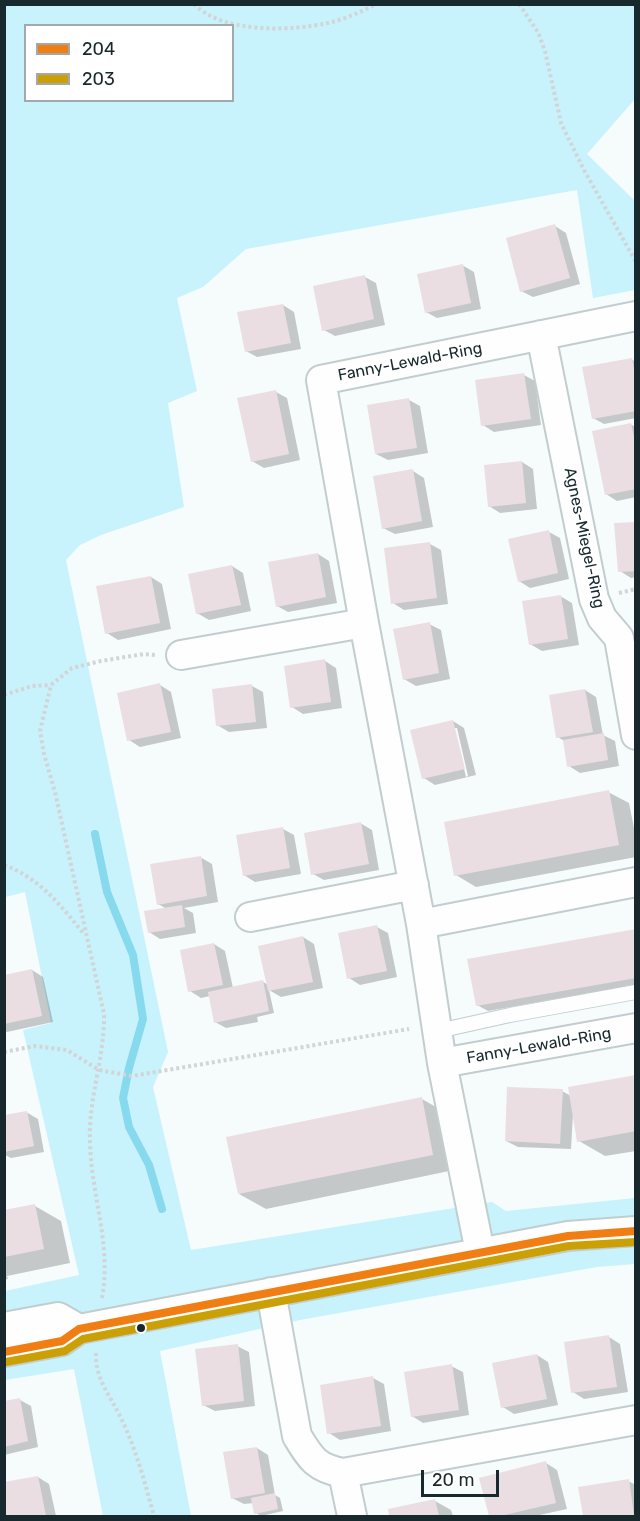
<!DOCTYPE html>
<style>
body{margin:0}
#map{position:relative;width:640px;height:1521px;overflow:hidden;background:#f6fbfc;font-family:Rubik,sans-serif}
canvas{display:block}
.frame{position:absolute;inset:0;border:6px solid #17292d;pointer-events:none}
.legend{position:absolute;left:24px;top:24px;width:210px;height:78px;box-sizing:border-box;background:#fff;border:2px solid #a2a9ab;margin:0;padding:8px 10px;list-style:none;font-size:18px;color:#17292d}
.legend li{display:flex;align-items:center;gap:12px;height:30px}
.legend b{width:30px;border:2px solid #a2a9ab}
.scale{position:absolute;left:421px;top:1470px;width:78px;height:27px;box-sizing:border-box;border:3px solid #17292d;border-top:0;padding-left:8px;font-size:18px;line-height:21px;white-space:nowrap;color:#17292d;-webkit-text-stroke:4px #fff;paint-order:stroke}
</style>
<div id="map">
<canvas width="640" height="1521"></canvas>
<div class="frame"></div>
<ul class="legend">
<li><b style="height:8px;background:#f07e12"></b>204</li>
<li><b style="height:8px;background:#cba007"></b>203</li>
</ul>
<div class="scale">20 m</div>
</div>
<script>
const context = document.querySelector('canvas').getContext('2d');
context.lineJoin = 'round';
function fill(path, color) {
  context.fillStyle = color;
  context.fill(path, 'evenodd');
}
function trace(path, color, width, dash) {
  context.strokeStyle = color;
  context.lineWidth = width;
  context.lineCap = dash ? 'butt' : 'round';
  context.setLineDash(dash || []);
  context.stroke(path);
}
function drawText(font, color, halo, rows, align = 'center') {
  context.font = font + ' Rubik,sans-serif';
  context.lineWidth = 5;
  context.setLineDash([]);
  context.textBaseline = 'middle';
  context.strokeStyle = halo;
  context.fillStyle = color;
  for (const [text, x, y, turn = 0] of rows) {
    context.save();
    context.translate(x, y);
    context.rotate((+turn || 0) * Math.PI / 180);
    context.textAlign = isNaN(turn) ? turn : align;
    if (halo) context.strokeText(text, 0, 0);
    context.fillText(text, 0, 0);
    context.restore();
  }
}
fill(new Path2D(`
 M5,5H635V99L587,154L635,201V290L593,298L577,190L246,249L203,287L177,298L197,391L168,403L184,507L101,535L80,545L66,560L168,1052L153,1087L191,1250L492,1202L506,1211L635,1198V1264L597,1267L300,1320L160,1351L191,1516H103L74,1369L5,1380V1291L79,1275L23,1030L51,1023L25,892L5,897ZM26,26H232V100H26Z`), '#c8f2fc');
fill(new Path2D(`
 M555,226L566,233L580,284L533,297L521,291Z
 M462,265L474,272L481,309L437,318L426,312Z
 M365,277L376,283L385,325L335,336L324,330Z
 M283,305L294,312L301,349L257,357L246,351Z
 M631,359L636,362V418L604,424L593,418Z
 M524,375L535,381L541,425L494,432L483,425Z
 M276,392L287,398L300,460L264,468L252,461Z
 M409,400L420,406L428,453L388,460L376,454Z
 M630,424L636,427V497L617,501L606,494Z
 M522,462L533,469L537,509L500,513L489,506Z
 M413,471L424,478L433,527L395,534L383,528Z
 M636,523V577L631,578L620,571Z
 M549,532L560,538L569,579L530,588L519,581Z
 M430,544L441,550L448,604L404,610L393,603Z
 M318,554L329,561L337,603L288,612L277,606Z
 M232,566L243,573L251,611L209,620L197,613Z
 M151,577L162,584L171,629L118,640L107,633Z
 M560,596L572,603L579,645L542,651L530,644Z
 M429,624L441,630L450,679L416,686L404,679Z
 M325,661L336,668L342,708L303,714L292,707Z
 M160,685L171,692L181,738L140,747L129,740Z
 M252,686L263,692L267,728L229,732L217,725Z
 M585,690L596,697L603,735L615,741L619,766L580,773L569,766L564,741L558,737Z
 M453,721L464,728L476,775L435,785L424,778ZM454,728H457L468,776L466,777Z
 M608,792L629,803L636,838V857L476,887L456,875Z
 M360,823L372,830L379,870L324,880L313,874Z
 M283,829L294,835L301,874L255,882L244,875Z
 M200,857L212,864L218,902L184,908L193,913L196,933L160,939L149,932L167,909L158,904Z
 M377,927L388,933L397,977L360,985L349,978Z
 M636,930V985L488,1011L477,1005Z
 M303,937L314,944L323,988L281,997L269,990L274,1013L257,1017L258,1022L226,1028L215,1022L210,996L201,998L190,991L214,944L225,951L233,988L262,981L268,985Z
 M32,970L43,977L53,1022L7,1032L4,1031V976Z
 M636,1076V1151L605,1156L579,1141L573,1114L571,1149L518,1147L506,1141L562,1091L571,1096Z
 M422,1099L448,1114L459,1169L266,1209L239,1194Z
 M26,1112L38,1119L44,1152L11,1158L5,1155L4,1117Z
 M35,1206L61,1221L70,1263L7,1276L8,1279L4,1280V1212Z
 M609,1337L620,1344L628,1392L584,1399L573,1392Z
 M237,1346L249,1352L255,1406L215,1411L203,1405Z
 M537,1355L548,1362L558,1405L514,1414L503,1407Z
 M451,1366L463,1372L469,1415L423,1423L412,1416Z
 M373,1378L384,1384L391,1431L340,1440L329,1433Z
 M20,1400L31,1406L38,1447L4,1455V1403Z
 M257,1448L268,1455L275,1495L280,1498L283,1511L261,1516L256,1513L254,1503L244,1504L232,1498Z
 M546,1463L557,1470L567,1509L535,1516H490L481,1479Z
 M38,1477L49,1484L56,1516H4V1483Z
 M628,1481L636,1485V1516H584L580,1489Z
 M435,1501L451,1510L453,1516H391L390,1510Z`), '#0003');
trace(new Path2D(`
 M95,834L107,892L133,955L143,1019L129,1068L123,1098L129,1127L149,1165L162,1209`), '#87d9ed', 8);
fill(new Path2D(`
 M555,224L570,278L520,292L506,238Z
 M463,264L471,303L425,313L417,274Z
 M365,275L374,319L322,331L313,286Z
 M283,304L291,343L245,352L237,312Z
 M632,358L636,379V411L592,419L582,367Z
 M524,373L531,419L481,426L475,380Z
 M276,390L289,454L251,462L237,398Z
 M409,398L417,448L375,454L367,405Z
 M631,423L636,447V489L605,495L592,431Z
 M522,461L526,503L488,507L484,465Z
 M413,469L422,521L382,529L373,476Z
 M636,522V571L618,572L614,523Z
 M549,530L558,573L518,582L508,539Z
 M430,542L437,598L391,604L384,548Z
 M318,553L326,597L276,607L268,562Z
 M232,565L241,605L196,614L188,574Z
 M151,576L160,623L105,634L96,586Z
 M561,595L568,639L529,645L522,601Z
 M430,622L439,673L403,680L393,629Z
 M325,659L331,702L290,708L284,666Z
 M160,683L171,732L127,741L117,693Z
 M252,684L256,722L216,726L212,689Z
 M585,689L593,732L556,738L549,695Z
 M453,720L465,769L422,779L410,730Z
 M604,733L608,760L567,767L563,740Z
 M609,790L619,845L454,876L444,822Z
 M361,822L369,864L311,875L304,833Z
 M283,827L290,868L243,876L236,835Z
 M201,856L207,896L157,905L150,864Z
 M182,905L185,927L148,933L144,911Z
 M377,925L387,971L347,979L338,933Z
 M636,929V978L476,1006L467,959Z
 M303,936L313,982L268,991L258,946Z
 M214,943L223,985L188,992L180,950Z
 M32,969L42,1016L4,1024V975Z
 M263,980L269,1011L214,1023L208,992Z
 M636,1075V1131L577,1142L568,1087Z
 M507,1087L563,1089L560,1144L505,1141Z
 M422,1097L433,1155L238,1194L226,1137Z
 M27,1111L34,1146L4,1152V1115Z
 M35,1204L44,1249L4,1257V1210Z
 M609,1335L617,1387L571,1393L564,1342Z
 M238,1344L244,1401L202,1406L195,1349Z
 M537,1354L547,1399L501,1408L492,1363Z
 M452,1364L459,1410L411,1417L404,1372Z
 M373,1376L381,1426L327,1434L320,1385Z
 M20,1398L28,1441L4,1447V1401Z
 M257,1447L265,1493L231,1499L223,1452Z
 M546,1461L556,1503L500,1516H489L479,1478Z
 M38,1476L46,1516H4V1482Z
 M629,1479L634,1516H583L578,1487Z
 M275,1493L278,1509L254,1514L251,1498Z
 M435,1499L439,1516H389L388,1509Z`), '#eadee3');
const lane = new Path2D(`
 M438,1031L510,1015L636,992`);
const street = new Path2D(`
 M541,335L594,599L602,618L619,638L636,735
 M181,655L364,623
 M250,917L414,885
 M421,924L636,882
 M442,1063L636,1028
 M480,1252L442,1063L421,924L364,623L321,380L636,316
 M271,1292L297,1436C311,1459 316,1468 343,1473L636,1420
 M4,1327L58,1317L79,1329
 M4,1352L62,1341L79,1329L568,1236L636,1231
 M343,1473L352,1516`);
trace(lane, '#c2cdcf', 16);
trace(street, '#c2cdcf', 32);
trace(new Path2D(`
 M194,4C223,34 291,31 328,23C345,19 361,12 376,4
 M519,4L538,32L545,51L561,123L584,170L636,262
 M619,593L636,589
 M4,695L32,686L51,685
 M4,865C40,878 61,906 84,934
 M4,1052L35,1046L67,1050L99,1070L132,1076L409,1029
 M102,1298C112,1245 91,1195 90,1142C88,1099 105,1057 104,1014L55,792L44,754L40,731L51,685L72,668L101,661L144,654L156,655
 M96,1353C95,1379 110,1395 121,1418C136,1449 145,1483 154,1516`), '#d2d5d6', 4, [3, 3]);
trace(lane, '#fefeff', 14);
trace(street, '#fefeff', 28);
trace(new Path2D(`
 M4,1352L62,1341L79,1329L568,1236L636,1231`), '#f07e12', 8);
trace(new Path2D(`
 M6,1362L65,1351L83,1339L569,1246L636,1242`), '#cba007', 8);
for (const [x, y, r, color] of [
 [141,1328,5,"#17292d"]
]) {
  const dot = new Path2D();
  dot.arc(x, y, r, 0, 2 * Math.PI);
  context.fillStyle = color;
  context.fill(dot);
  trace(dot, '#fff', 2);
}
drawText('16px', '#17292d', '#fff', [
 ["Fanny-Lewald-Ring",410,362,-11],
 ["Agnes-Miegel-Ring",584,538,78],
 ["Fanny-Lewald-Ring",539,1046,-10]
]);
</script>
